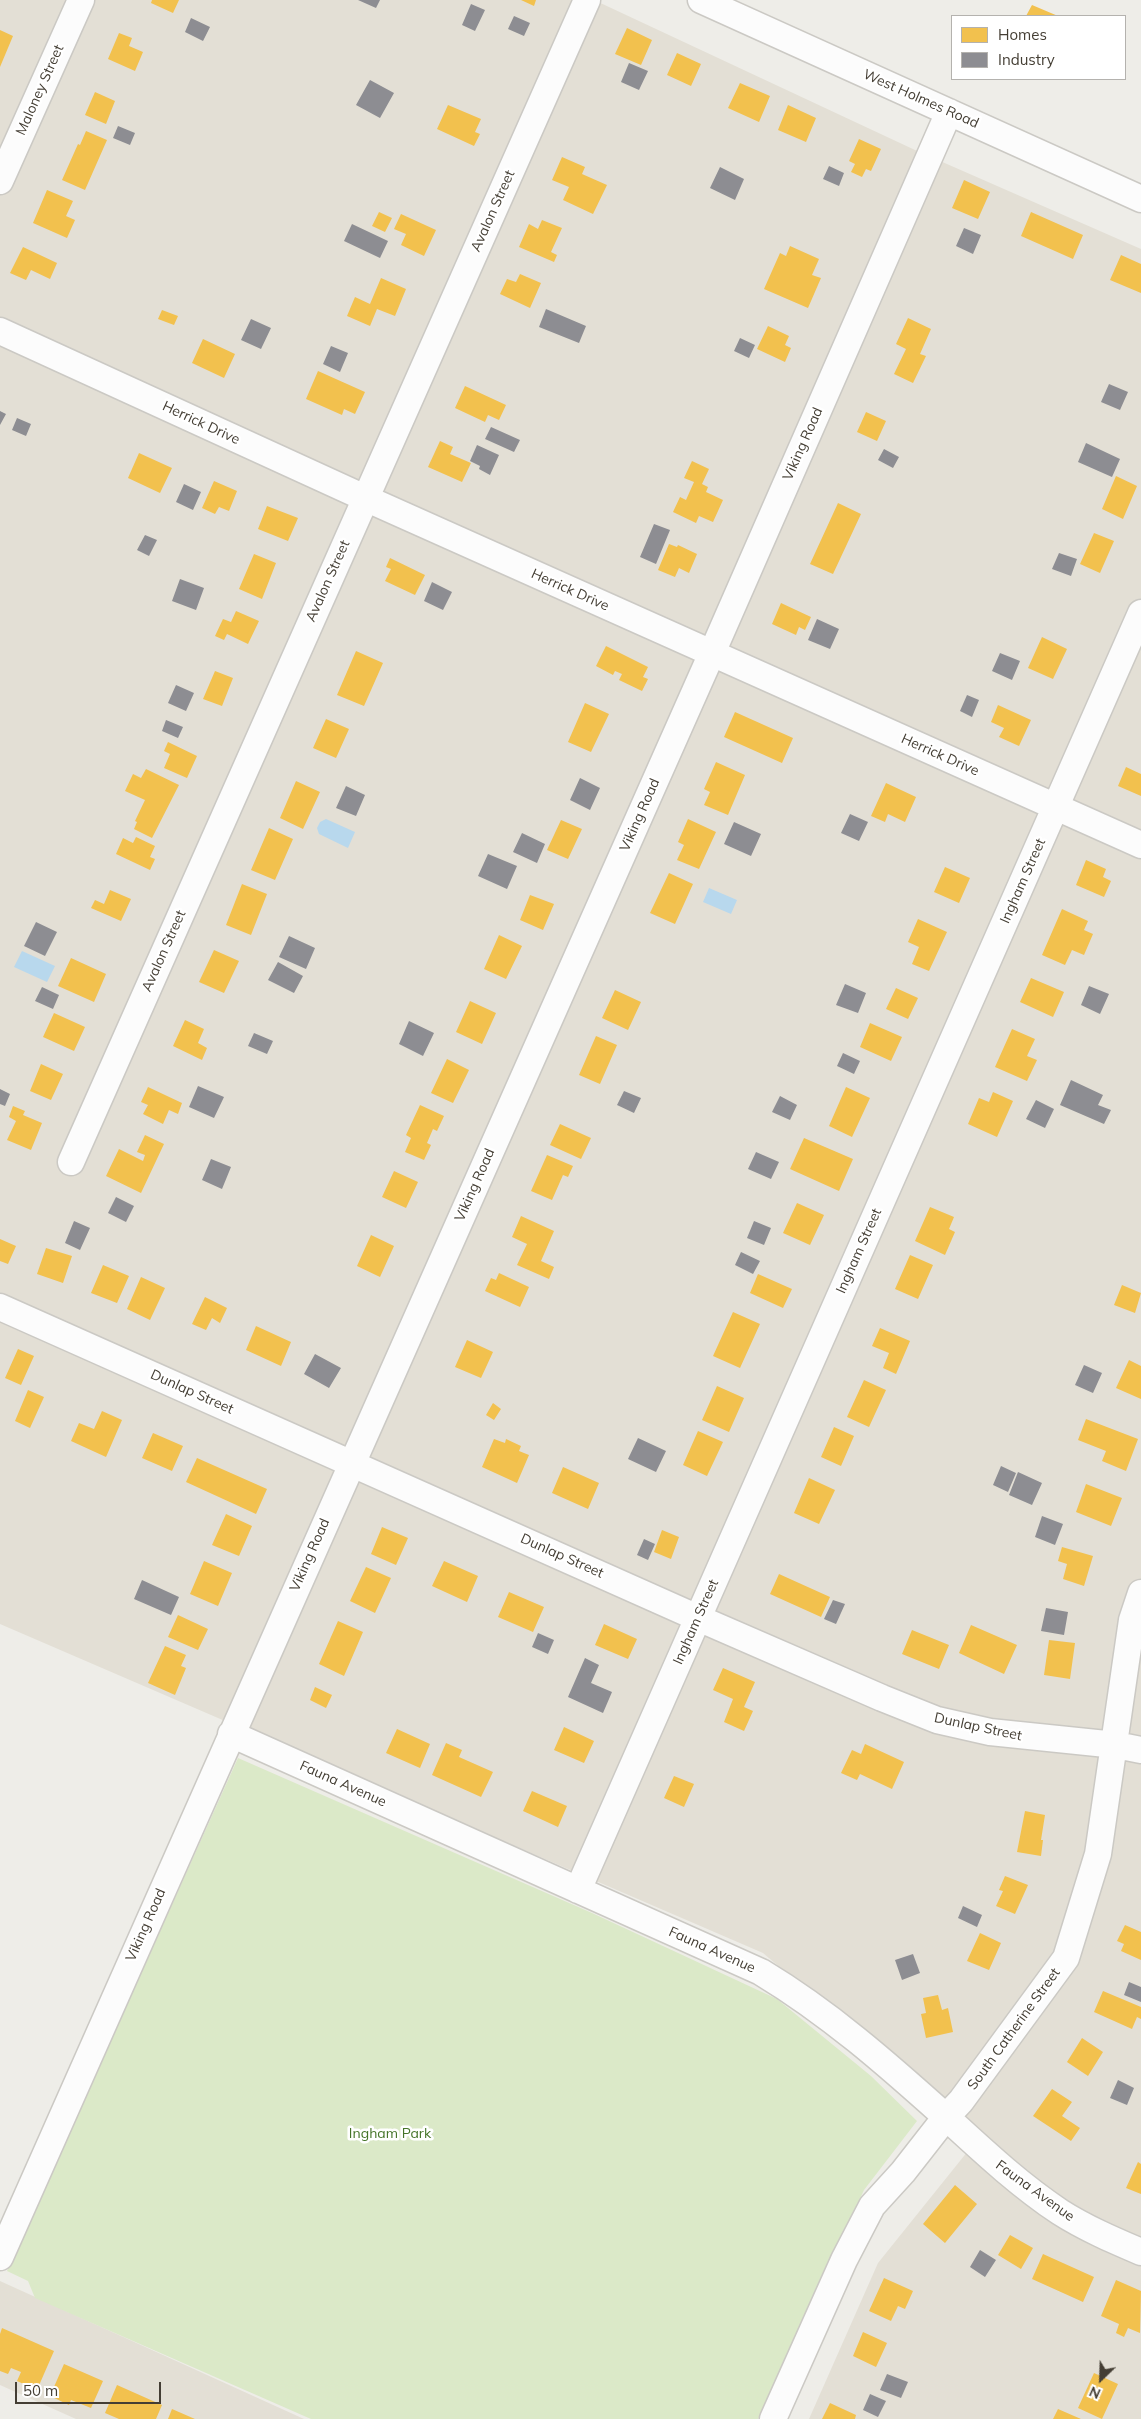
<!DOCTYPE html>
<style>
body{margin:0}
#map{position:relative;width:1141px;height:2419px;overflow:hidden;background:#eeede8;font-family:Mulish,sans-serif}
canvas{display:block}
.legend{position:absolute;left:951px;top:15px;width:175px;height:65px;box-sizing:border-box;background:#fff;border:1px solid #b4b2ae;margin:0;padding:6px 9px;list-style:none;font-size:15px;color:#443e34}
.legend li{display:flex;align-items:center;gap:10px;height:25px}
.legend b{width:25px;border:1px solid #b4b2ae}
.north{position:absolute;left:1076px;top:2354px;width:50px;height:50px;-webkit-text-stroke:4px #fff;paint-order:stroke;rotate:204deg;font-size:14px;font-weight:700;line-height:20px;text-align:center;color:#443e34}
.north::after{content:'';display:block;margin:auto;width:18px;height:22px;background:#443e34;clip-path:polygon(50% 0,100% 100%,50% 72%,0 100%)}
.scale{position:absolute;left:15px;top:2382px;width:146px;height:22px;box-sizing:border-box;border:2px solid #443e34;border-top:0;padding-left:6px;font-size:15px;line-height:18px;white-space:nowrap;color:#443e34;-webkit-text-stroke:4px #fff;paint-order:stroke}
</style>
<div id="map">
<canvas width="1141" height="2419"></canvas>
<ul class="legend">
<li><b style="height:14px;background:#f2c14e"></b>Homes</li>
<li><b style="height:14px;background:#8d8d92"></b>Industry</li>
</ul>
<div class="north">N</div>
<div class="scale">50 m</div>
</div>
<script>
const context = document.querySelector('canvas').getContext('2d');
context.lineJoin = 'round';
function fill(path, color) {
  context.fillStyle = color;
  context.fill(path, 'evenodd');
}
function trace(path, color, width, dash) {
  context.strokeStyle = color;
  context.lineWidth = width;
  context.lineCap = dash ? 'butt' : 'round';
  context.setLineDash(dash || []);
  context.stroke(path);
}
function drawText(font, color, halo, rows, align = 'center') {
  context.font = font + ' Mulish,sans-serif';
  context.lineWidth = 5;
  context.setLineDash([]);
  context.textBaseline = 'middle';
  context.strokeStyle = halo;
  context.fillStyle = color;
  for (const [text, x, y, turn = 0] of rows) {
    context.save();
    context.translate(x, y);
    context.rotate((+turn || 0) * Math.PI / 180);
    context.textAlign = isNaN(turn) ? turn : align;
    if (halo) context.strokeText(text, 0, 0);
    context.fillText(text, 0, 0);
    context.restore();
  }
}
fill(new Path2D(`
 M0,0H594L915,150L1141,249V2419H809L878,2263L980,2136L763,1953L0,1624Z
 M0,2281L304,2419H76L0,2385Z`), '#e3dfd5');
fill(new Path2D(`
 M238,1758L592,1913L777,1999L871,2076L917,2121L864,2190L758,2419H311L35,2298L28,2281L7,2271Z`), '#dbe9c8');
fill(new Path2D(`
 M326,819L355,832L348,848L319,834L317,828L320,822Z
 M709,888L737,900L731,914L703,902Z
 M22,951L55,966L47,982L14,967Z`), '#b8d8ed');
fill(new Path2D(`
 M152,0H179L173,13L151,3Z
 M521,0H536L534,6Z
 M1032,5L1058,16H1026Z
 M627,28L652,40L641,65L615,54Z
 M0,30L13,36L0,67Z
 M119,33L132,38L129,46L143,52L135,71L108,59Z
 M677,53L701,64L691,86L667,75Z
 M740,83L770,96L759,122L728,108Z
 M95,92L115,101L106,124L85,115Z
 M448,105L481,119L475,132L480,134L474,146L437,129Z
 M788,105L816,118L806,142L778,130Z
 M86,131L107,140L85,190L62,180L78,144L80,145Z
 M859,139L881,149L871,171L866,169L862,177L851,172L855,164L849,161Z
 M562,157L585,167L582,174L607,185L593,214L563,200L569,187L552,180Z
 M964,180L990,192L978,219L952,208Z
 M47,190L73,201L66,216L75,220L67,238L33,223Z
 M379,212L392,218L385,232L372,226Z
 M1031,212L1083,235L1073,259L1021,236Z
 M401,214L436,230L424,256L401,245L406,234L394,229Z
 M542,220L562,228L551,252L557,255L554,262L519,247L529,224L538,229Z
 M790,246L819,259L812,275L821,278L808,308L764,289L780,253L786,256Z
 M23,247L57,263L50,279L31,270L26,280L10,273Z
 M1121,255L1141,264V293L1110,280Z
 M520,274L541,283L530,308L500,294L507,279L516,282Z
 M381,278L406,289L395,316L377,309L370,326L347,316L355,297L370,304Z
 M162,310L178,316L174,325L158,319Z
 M908,318L931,329L920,354L926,356L913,383L894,374L906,349L896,344Z
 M768,326L789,336L785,345L791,348L785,362L757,349Z
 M203,339L235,354L224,378L192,363Z
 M318,371L365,392L355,414L344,409L342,415L306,399Z
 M465,386L506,405L499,420L488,415L485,422L455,408Z
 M866,412L886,421L877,441L857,432Z
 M440,441L453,447L450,454L471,463L462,482L428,467Z
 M139,453L172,468L160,493L128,478Z
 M692,461L709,469L702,484L708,487L706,492L723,500L713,522L699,516L696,523L673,512L680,497L686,500L694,482L684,478Z
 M1116,476L1137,486L1123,519L1102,509Z
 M214,481L237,491L229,511L219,507L215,514L202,508Z
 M838,503L861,514L833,574L810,564Z
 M267,506L298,518L288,541L258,529Z
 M1094,533L1114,541L1100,573L1080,564Z
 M669,544L677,547L678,545L697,554L689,573L679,568L675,577L658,570Z
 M254,554L276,563L262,599L239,589Z
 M390,558L425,575L415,595L385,581L391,569L386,567Z
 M781,603L811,617L805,630L799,627L796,635L772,624Z
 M236,611L259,621L248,644L227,634L224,640L215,636L223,619L231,622Z
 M1042,637L1067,649L1053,679L1028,668Z
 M606,646L648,667L643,677L648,679L642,691L619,680L622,674L615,671L613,675L596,666Z
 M356,651L383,663L364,706L337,695Z
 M215,671L233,678L222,706L203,699Z
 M585,703L609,714L591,752L568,742Z
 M998,705L1031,720L1019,746L999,737L1004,728L991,722Z
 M735,712L793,738L782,763L724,737Z
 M326,719L349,729L336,758L313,748Z
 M168,742L197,756L187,778L164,768L170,754L164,751Z
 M716,762L745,775L728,815L704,805L710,792L704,789Z
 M1126,767L1141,774V796L1118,786Z
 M146,769L179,785L152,838L134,829L137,822L135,821L145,800L125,791L133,774L141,778Z
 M296,781L320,792L303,829L280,818Z
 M886,783L916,797L905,822L888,814L885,822L871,816Z
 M688,819L716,832L699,869L677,860L684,845L678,842Z
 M561,820L582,829L568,859L547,850Z
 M269,828L293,839L275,880L251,870Z
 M136,837L155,846L150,857L155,859L150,870L116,854L123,838L133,843Z
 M1086,860L1106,869L1103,877L1111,881L1104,897L1076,885Z
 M945,867L970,878L959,903L934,892Z
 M669,873L693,884L675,924L650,913Z
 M242,884L267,894L251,935L226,925Z
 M110,890L131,899L121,921L91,908L95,900L104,904Z
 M530,895L554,904L543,930L520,920Z
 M1062,909L1088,921L1084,930L1093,934L1084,955L1072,950L1065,965L1042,955Z
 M918,919L947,932L929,971L912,964L919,947L908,942Z
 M499,935L522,946L506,979L484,969Z
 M214,950L239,961L224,993L199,982Z
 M71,958L106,974L94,1002L58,986Z
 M1031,978L1064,992L1053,1017L1020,1002Z
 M896,988L918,998L908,1019L886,1009Z
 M615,990L641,1002L628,1030L602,1018Z
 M470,1001L496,1013L482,1044L456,1032Z
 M54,1013L85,1027L74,1051L43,1037Z
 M185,1020L204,1029L198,1043L207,1048L202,1060L173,1046Z
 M870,1023L902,1037L891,1061L860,1047Z
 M1012,1029L1035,1039L1027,1056L1037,1060L1027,1081L995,1067Z
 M596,1036L617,1045L600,1084L579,1075Z
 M447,1059L469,1070L453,1103L431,1093Z
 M41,1064L63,1074L51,1100L30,1091Z
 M148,1087L182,1103L178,1114L169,1110L163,1124L143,1114L148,1105L141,1102Z
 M846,1087L870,1098L852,1137L829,1126Z
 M993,1092L1013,1101L997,1137L968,1124L979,1098L989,1102Z
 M420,1105L444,1116L437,1131L433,1129L427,1143L431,1145L424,1160L405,1152L411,1138L406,1135Z
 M13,1106L25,1111L23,1115L42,1123L31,1150L7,1140L16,1121L9,1117Z
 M560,1124L591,1138L581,1159L550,1145Z
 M145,1135L164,1144L141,1193L106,1176L119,1149L143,1161L145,1155L137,1152Z
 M804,1138L853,1159L839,1191L790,1169Z
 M547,1155L573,1166L568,1177L563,1175L552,1200L531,1191Z
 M394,1171L418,1182L406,1208L382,1197Z
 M797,1203L824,1215L810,1245L783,1233Z
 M930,1207L954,1217L949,1229L955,1232L945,1255L915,1241Z
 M521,1216L554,1231L541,1261L554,1267L549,1279L517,1265L527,1244L512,1237Z
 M371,1235L394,1246L380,1277L357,1266Z
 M0,1239L16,1246L8,1264L0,1261Z
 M46,1248L72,1256L63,1283L37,1274Z
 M910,1255L933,1265L918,1299L895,1289Z
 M103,1265L129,1276L117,1303L91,1293Z
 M499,1273L529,1287L520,1307L485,1291L491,1278L496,1280Z
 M758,1274L792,1289L783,1308L750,1293Z
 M141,1277L165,1288L150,1320L127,1309Z
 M1122,1285L1141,1293L1135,1313L1114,1305Z
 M205,1297L227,1308L220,1323L212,1318L206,1330L192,1324Z
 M733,1312L760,1324L740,1368L713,1356Z
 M256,1326L291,1342L281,1366L246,1350Z
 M880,1328L910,1341L896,1374L883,1368L889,1353L872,1346Z
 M467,1340L493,1352L481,1378L455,1367Z
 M18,1349L34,1356L21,1385L5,1378Z
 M1129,1360L1141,1366V1399L1116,1388Z
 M864,1380L886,1390L869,1427L847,1417Z
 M717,1386L744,1398L729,1432L702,1420Z
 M28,1390L44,1397L30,1428L15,1421Z
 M493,1403L501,1409L494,1420L486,1415Z
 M102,1411L122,1420L106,1457L71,1441L79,1423L94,1429Z
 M1086,1419L1138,1439L1126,1471L1102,1461L1106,1451L1078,1440Z
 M834,1427L854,1436L841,1466L821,1457Z
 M698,1431L723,1442L707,1476L683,1465Z
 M153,1433L183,1446L172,1471L142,1458Z
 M494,1439L505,1443L506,1439L521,1446L519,1451L529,1455L517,1483L482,1467Z
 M197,1458L267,1489L256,1514L186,1482Z
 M563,1467L599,1483L588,1509L552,1493Z
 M809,1478L835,1490L819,1524L794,1513Z
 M1086,1484L1122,1498L1111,1526L1076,1512Z
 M226,1514L252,1526L239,1556L212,1545Z
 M382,1527L408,1538L396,1565L371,1554Z
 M662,1530L679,1537L671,1559L654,1552Z
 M1062,1547L1093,1556L1084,1586L1063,1579L1067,1564L1058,1561Z
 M204,1561L232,1573L218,1606L190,1594Z
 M444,1561L478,1576L467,1602L432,1586Z
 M366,1567L391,1578L375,1613L350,1601Z
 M779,1574L830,1597L821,1617L770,1594Z
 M509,1592L544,1607L533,1632L498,1617Z
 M178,1615L208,1629L198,1650L168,1637Z
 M338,1621L363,1632L344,1676L319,1664Z
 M604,1624L637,1639L628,1659L595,1645Z
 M971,1625L1017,1645L1004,1674L959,1653Z
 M912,1630L949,1645L939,1669L902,1654Z
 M1049,1640L1075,1643L1070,1679L1044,1675Z
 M165,1646L186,1655L181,1666L186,1668L175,1695L148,1683Z
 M723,1668L755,1682L744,1707L753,1711L744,1731L724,1722L733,1699L713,1690Z
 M315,1687L332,1695L326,1708L310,1700Z
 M564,1727L594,1741L584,1763L554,1750Z
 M397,1729L430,1744L420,1768L386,1753Z
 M446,1743L462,1750L459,1757L493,1772L481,1797L432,1775Z
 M865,1744L904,1762L892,1789L860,1774L857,1780L841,1773L852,1750L861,1754Z
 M674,1776L694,1784L684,1807L664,1798Z
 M532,1791L567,1806L558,1827L523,1811Z
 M1025,1811L1045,1815L1041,1840H1043L1041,1856L1017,1852Z
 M1005,1876L1028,1885L1015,1914L996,1906L1003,1891L999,1890Z
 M1125,1925L1141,1932V1960L1121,1951L1124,1944L1117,1941Z
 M980,1933L1001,1943L989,1970L967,1961Z
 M1103,1991L1141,2007V2019L1137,2017L1132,2029L1094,2012Z
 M938,1995L942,2010L948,2008L953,2032L926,2038L921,2014L926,2013L923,1998Z
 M1082,2038L1103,2052L1088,2076L1067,2062Z
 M1052,2089L1072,2102L1062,2116L1080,2128L1071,2141L1033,2116Z
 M1138,2162L1141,2164V2194L1126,2188Z
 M955,2185L977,2204L945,2243L923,2224Z
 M1010,2235L1033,2248L1021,2269L998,2255Z
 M1043,2254L1094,2277L1083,2302L1032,2279Z
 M884,2278L913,2291L905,2309L898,2306L891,2321L869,2311Z
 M1116,2280L1141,2291L1140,2333L1128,2328L1124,2337L1116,2333L1119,2324L1101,2316Z
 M2,2328L54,2351L37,2390L17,2381L21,2372L11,2368L8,2374L0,2371V2334Z
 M863,2332L887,2343L876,2367L853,2356Z
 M64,2364L103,2381L91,2408L71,2400L69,2405L50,2396Z
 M1094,2373L1118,2384L1102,2419L1078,2408Z
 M117,2385L162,2405L156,2419H119L105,2413Z
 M830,2403L856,2415L855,2419H822Z
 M172,2409L195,2419H168Z
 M1058,2409L1081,2419H1053Z`), '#f2c14e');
fill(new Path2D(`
 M358,0H380L376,8Z
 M471,4L485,10L475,31L462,25Z
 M514,16L530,23L524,36L508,29Z
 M191,18L210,27L203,41L185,32Z
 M629,63L648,71L639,90L621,82Z
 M370,80L394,93L380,118L356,105Z
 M118,126L135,133L130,145L113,138Z
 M829,166L844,173L839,186L823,179Z
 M720,167L744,179L735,200L710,188Z
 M352,224L388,241L380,258L344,241Z
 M964,228L981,235L973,254L956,246Z
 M546,309L586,326L579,343L539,327Z
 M251,319L271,328L261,349L241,340Z
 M740,338L755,345L749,358L734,351Z
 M331,346L348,353L340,372L323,364Z
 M1109,384L1128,392L1120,410L1101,402Z
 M0,411L6,414L0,425Z
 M17,418L31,424L26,436L12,430Z
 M491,427L520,440L514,452L485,439Z
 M1086,443L1120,459L1112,477L1078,462Z
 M477,445L499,455L490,475L479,469L480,466L470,461Z
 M884,449L899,457L893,468L878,460Z
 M184,484L201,492L193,510L176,502Z
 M654,524L670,530L656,564L640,557Z
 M145,535L157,540L149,556L137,550Z
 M1059,553L1077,559L1071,576L1052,569Z
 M180,579L204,588L196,610L172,601Z
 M432,582L452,592L443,610L424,601Z
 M817,619L839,629L830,649L808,640Z
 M1000,653L1020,661L1012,680L992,671Z
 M176,685L194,693L186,711L168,703Z
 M967,695L979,700L972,717L960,711Z
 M166,720L183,727L178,738L162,731Z
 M580,778L600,788L590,810L570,800Z
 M346,786L365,795L356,816L336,808Z
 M850,814L868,822L859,841L841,833Z
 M734,822L761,834L751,856L724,844Z
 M522,833L545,844L537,863L513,852Z
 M488,854L517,866L507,889L478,876Z
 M36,922L57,932L45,956L24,946Z
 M289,936L315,948L306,969L279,957Z
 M278,962L303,976L294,993L268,980Z
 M845,984L866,993L858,1013L836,1005Z
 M1089,986L1109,994L1100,1014L1081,1005Z
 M42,987L59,995L53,1009L35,1001Z
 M409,1021L434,1033L423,1056L399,1044Z
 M254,1033L273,1041L267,1054L248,1046Z
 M843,1053L860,1061L854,1074L837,1066Z
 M1071,1080L1103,1095L1098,1105L1111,1110L1104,1124L1060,1105Z
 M198,1086L224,1097L214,1118L189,1107Z
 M0,1089L10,1094L5,1106L0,1104Z
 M624,1091L641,1098L634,1113L617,1105Z
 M780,1096L797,1105L790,1120L772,1112Z
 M1036,1100L1054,1109L1045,1128L1026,1119Z
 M756,1152L779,1162L771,1179L748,1169Z
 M211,1159L231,1167L222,1189L202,1180Z
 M116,1197L134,1206L126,1222L108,1213Z
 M74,1221L90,1228L80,1250L65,1243Z
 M754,1221L771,1228L764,1245L747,1238Z
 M741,1252L760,1261L753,1274L735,1265Z
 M315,1354L341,1368L329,1388L304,1374Z
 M1084,1365L1102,1373L1093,1393L1075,1385Z
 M638,1438L666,1451L656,1472L628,1459Z
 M1001,1466L1016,1473L1008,1492L993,1485Z
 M1018,1472L1042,1483L1032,1505L1009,1495Z
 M1042,1516L1063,1524L1055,1545L1035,1537Z
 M644,1539L655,1544L648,1560L637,1555Z
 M142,1580L179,1597L171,1615L134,1599Z
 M833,1600L845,1604L836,1624L824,1619Z
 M1046,1608L1068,1612L1064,1635L1041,1631Z
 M538,1633L554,1640L548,1654L532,1647Z
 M585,1658L599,1665L591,1683L612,1692L603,1713L568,1697Z
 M963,1906L982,1915L977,1927L958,1918Z
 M913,1954L920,1973L902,1980L895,1960Z
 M1129,1982L1141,1987V2002L1124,1995Z
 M1118,2080L1134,2088L1127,2105L1110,2098Z
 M980,2250L996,2260L985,2277L970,2267Z
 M887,2374L908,2382L901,2398L880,2390Z
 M870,2394L886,2401L878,2417L863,2410Z`), '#8d8d92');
const minor = new Path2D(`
 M701,0L1141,199
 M0,181L81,0
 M0,331L365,498L1141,845
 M71,1162L587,0
 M0,1307L698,1618L882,1698L937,1720L990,1732L1116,1745L1141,1750
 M231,1734L761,1972C829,2013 887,2064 946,2117C982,2150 1018,2184 1060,2212C1085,2228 1113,2240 1141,2252
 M578,1890L1141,613
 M0,2257L712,653L949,112
 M773,2419L844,2260L872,2206L903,2172L946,2117L961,2101L1066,1958L1098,1854L1132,1620L1141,1593`);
trace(minor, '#cbc9c4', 29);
trace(minor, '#fcfcfc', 26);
drawText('14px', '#443e34', '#fff', [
 ["Maloney Street",40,90,-66],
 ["West Holmes Road",921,99,24],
 ["Avalon Street",493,211,-66],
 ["Herrick Drive",201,423,25],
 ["Viking Road",803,444,-66],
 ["Avalon Street",328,581,-66],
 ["Herrick Drive",570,590,24],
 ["Herrick Drive",940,755,24],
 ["Viking Road",640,815,-66],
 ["Ingham Street",1023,881,-66],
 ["Avalon Street",164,951,-66],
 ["Viking Road",475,1185,-66],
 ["Ingham Street",859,1251,-66],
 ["Dunlap Street",192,1392,24],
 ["Viking Road",310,1555,-66],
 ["Dunlap Street",562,1556,24],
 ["Ingham Street",696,1622,-66],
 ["Dunlap Street",978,1727,12],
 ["Fauna Avenue",343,1784,24],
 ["Viking Road",146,1925,-66],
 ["Fauna Avenue",712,1950,24],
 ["South Catherine Street",1014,2029,-54],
 ["Fauna Avenue",1035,2191,36]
]);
drawText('14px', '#457429', '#fff', [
 ["Ingham Park",390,2134]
]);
</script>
